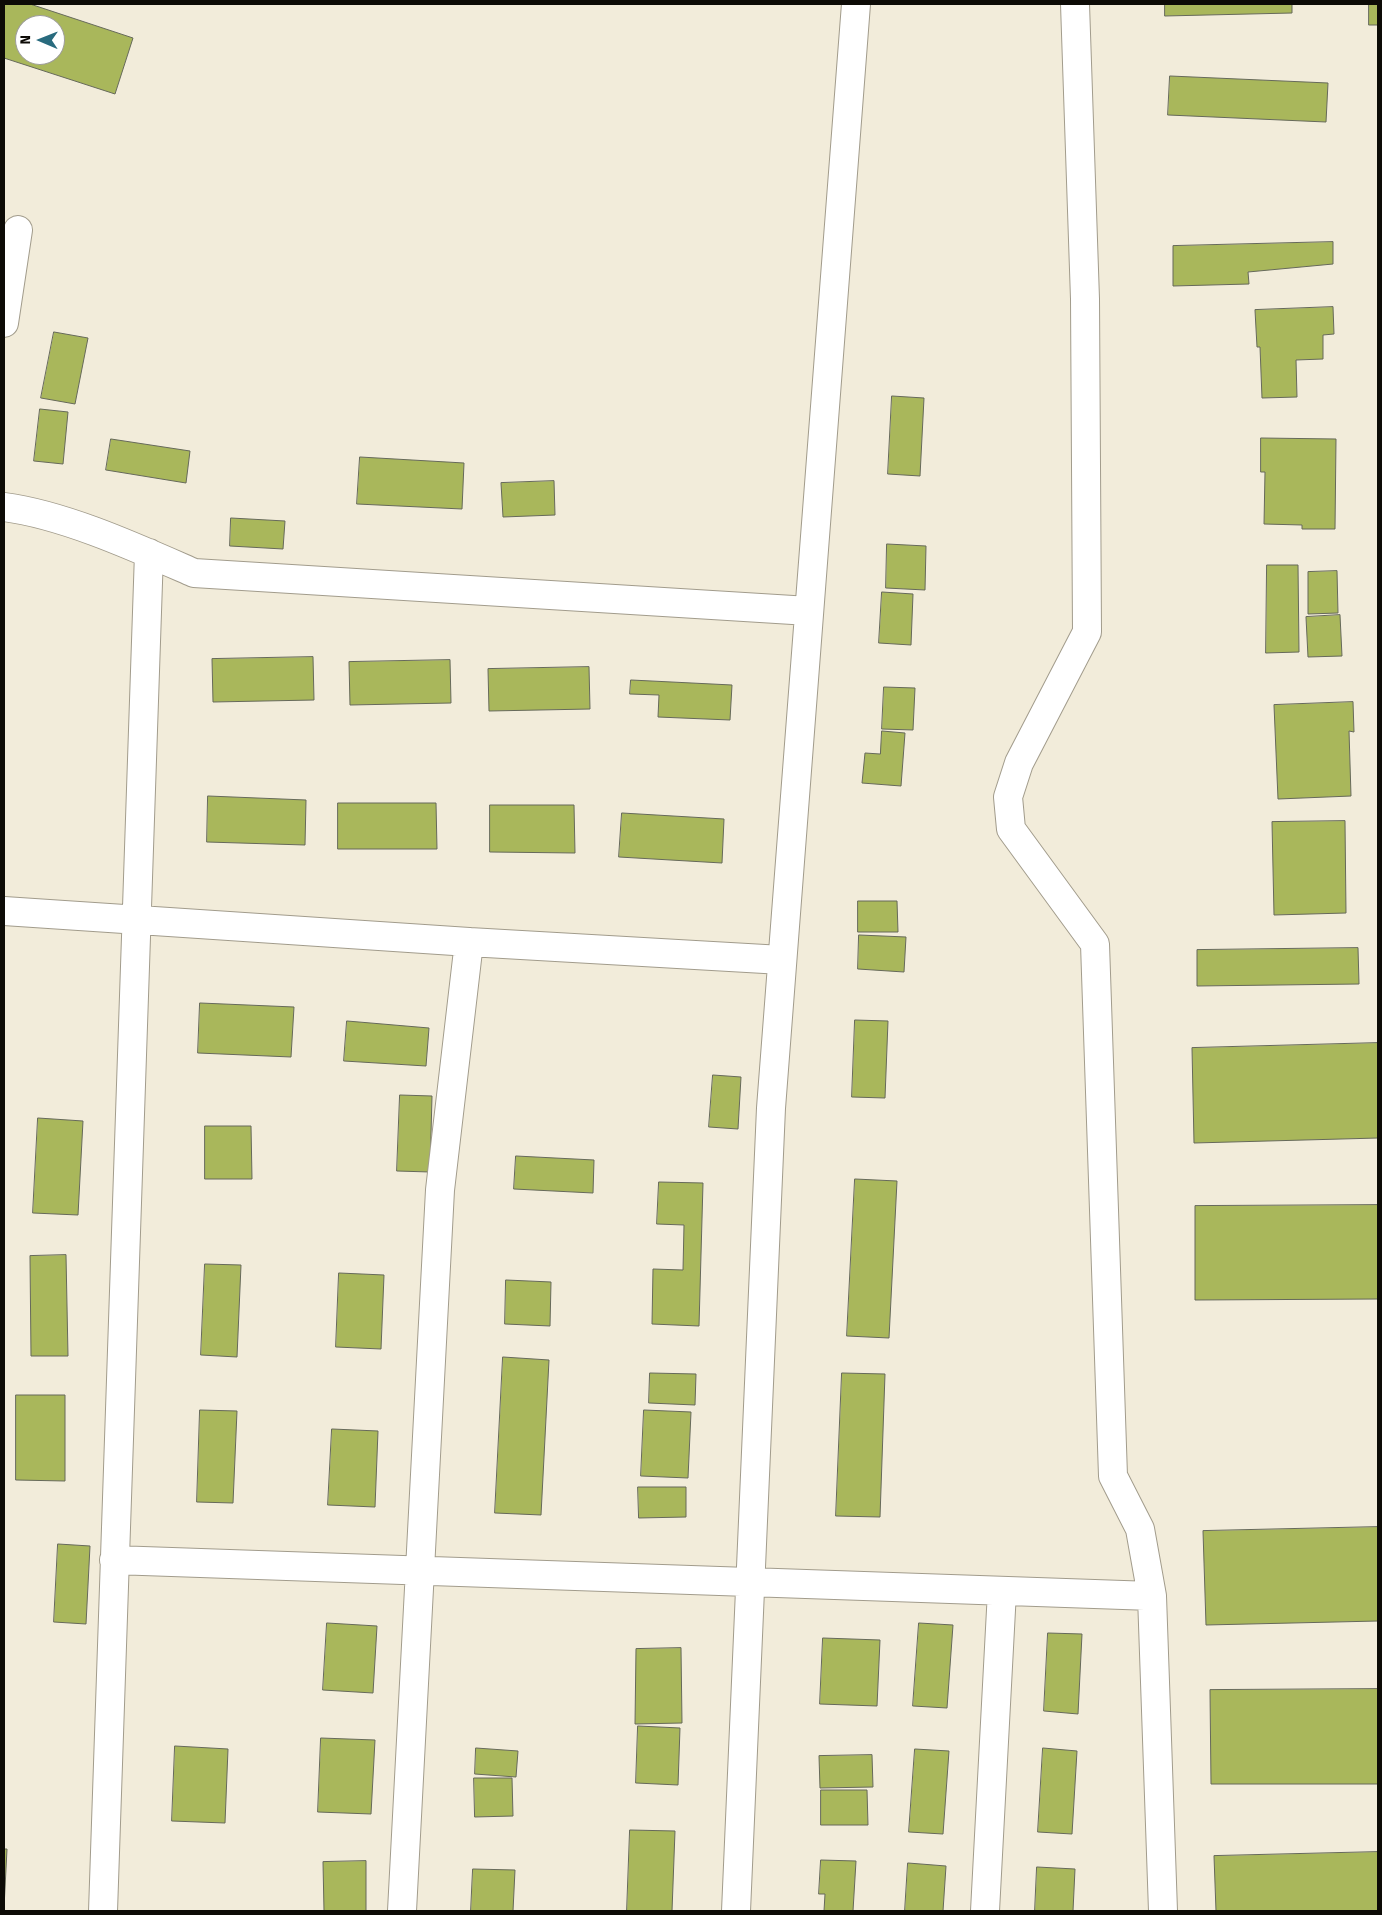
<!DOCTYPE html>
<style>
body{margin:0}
#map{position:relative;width:1382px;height:1915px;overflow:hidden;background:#f2ecda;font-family:"Fira Sans",sans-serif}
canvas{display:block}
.frame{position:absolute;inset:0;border:5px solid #0d0b06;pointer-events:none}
.north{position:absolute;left:15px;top:15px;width:50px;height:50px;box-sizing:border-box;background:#fff;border:1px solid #9e9d9b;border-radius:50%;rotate:271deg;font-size:14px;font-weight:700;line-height:20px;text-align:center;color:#0d0b06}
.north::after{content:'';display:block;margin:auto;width:18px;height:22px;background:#296b7e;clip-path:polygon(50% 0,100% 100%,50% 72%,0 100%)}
</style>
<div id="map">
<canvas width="1382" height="1915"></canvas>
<div class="frame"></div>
<div class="north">N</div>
</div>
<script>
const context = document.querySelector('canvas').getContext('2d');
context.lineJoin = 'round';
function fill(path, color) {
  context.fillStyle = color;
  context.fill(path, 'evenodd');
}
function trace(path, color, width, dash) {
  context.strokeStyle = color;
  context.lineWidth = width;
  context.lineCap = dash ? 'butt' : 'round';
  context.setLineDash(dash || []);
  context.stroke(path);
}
const building = new Path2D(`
 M4,4H30L133,38L115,94L4,58ZM25,25H55V55H25Z
 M1165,4H1292V13L1165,16Z
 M1369,4H1378V25H1369Z
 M1170,76L1328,83L1326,122L1168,115Z
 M1333,242V264L1248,272L1249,284L1173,286V246Z
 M1333,307L1334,334L1323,335V359L1296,360L1297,397L1262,398L1260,347H1257L1255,310Z
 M54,332L88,338L75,404L41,398Z
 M892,396L924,398L920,476L888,474Z
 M40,409L68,412L63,464L34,461Z
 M1261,438L1336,439L1335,529H1302V525L1264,524L1265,472H1261Z
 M111,439L190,451L186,483L106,470Z
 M360,457L464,463L462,509L357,504Z
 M554,481L555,515L503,517L501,483Z
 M231,518L285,521L283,549L230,546Z
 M887,544L926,546L925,590L886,588Z
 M1267,565H1298L1299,652L1266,653Z
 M1337,571L1338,613L1308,614V572Z
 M882,592L913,594L911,645L879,643Z
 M1340,615L1342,656L1308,657L1306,617Z
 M313,657L314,700L213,702L212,659Z
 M450,660L451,703L350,705L349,662Z
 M589,667L590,709L489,711L488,669Z
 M631,680L732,685L730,720L658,717L659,695L630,694Z
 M884,687L915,688L913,730L882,729Z
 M1353,702L1354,732L1349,731L1351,796L1278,799L1274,705Z
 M882,731L905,733L901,786L862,783L865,753L880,754Z
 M208,796L306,800L305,845L207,842Z
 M338,803H436L437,849H338Z
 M490,805H574L575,853L490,852Z
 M622,813L724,819L722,863L619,857Z
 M1345,821L1346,913L1274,915L1272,822Z
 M858,901H897L898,932H858Z
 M859,935L906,937L904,972L858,969Z
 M1358,948L1359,984L1197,986V950Z
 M200,1003L294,1007L291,1057L198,1053Z
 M855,1020L888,1021L885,1098L852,1097Z
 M347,1021L429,1028L426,1066L344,1061Z
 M1378,1043V1138L1194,1143L1192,1048Z
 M713,1075L741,1077L738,1129L709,1127Z
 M400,1095L432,1096L430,1172L397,1171Z
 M38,1118L83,1121L78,1215L33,1213Z
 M205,1126H251L252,1179H205Z
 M516,1156L594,1160L593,1193L514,1189Z
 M855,1179L897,1181L889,1338L847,1336Z
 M659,1182L703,1183L699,1326L652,1324L653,1269L683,1270L684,1225L657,1224Z
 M1378,1205V1299L1195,1300V1206Z
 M66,1255L68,1356H31L30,1256Z
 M205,1264L241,1265L237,1357L201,1355Z
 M339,1273L384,1275L381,1349L336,1347Z
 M506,1280L551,1282L550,1326L505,1324Z
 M503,1357L549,1360L541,1515L495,1513Z
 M650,1373L696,1374L695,1405L649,1403Z
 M842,1373L885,1374L880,1517L836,1516Z
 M16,1395H65V1481L16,1480Z
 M200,1410L237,1411L233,1503L197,1502Z
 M644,1410L691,1412L688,1478L641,1476Z
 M332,1429L378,1431L375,1507L328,1505Z
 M638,1487H686V1517L639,1518Z
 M1378,1527V1621L1206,1625L1203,1531Z
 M58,1544L90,1546L86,1624L54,1622Z
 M327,1623L377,1626L373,1693L323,1690Z
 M919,1623L953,1625L947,1708L913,1706Z
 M1048,1633L1082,1634L1078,1714L1044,1711Z
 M823,1638L880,1640L877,1706L820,1704Z
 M681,1648L682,1723L635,1724L636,1649Z
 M1378,1689V1784H1211L1210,1690Z
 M638,1726L680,1728L678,1785L636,1783Z
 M321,1738L375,1740L371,1814L318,1812Z
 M175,1746L228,1749L225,1823L172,1821Z
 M476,1748L518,1751L516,1777L475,1774Z
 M1043,1748L1077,1751L1072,1834L1038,1832Z
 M915,1749L949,1751L943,1834L909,1832Z
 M872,1755L873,1787L820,1788L819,1756Z
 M474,1778H512L513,1816L475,1817Z
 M821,1790H867L868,1825H821Z
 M630,1830L675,1831L672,1911H627Z
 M4,1849H7L4,1908Z
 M1378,1852V1911H1216L1214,1856Z
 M821,1860L856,1861L853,1911H824L825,1894H819Z
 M366,1861V1911H324L323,1862Z
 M908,1863L946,1866L943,1911H905Z
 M1037,1867L1075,1869L1073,1911H1035Z
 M473,1869L515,1870L513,1911H471Z`);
fill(building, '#a9b75b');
trace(building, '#66695a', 1);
const minor = new Path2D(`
 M1075,4L1085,299L1087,632L1019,763L1008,797L1011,829L1095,944L1113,1476L1140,1529L1152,1596L1163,1911
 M4,323L18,230
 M4,507C65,515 137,548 194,573L809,611
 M4,911L469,942L782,960
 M114,1560L1152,1596
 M103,1911L149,553
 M402,1911L440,1190L469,942
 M736,1911L771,1108L856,4
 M985,1911L1002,1591`);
trace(minor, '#a29c8c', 30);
trace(minor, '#fff', 28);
</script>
